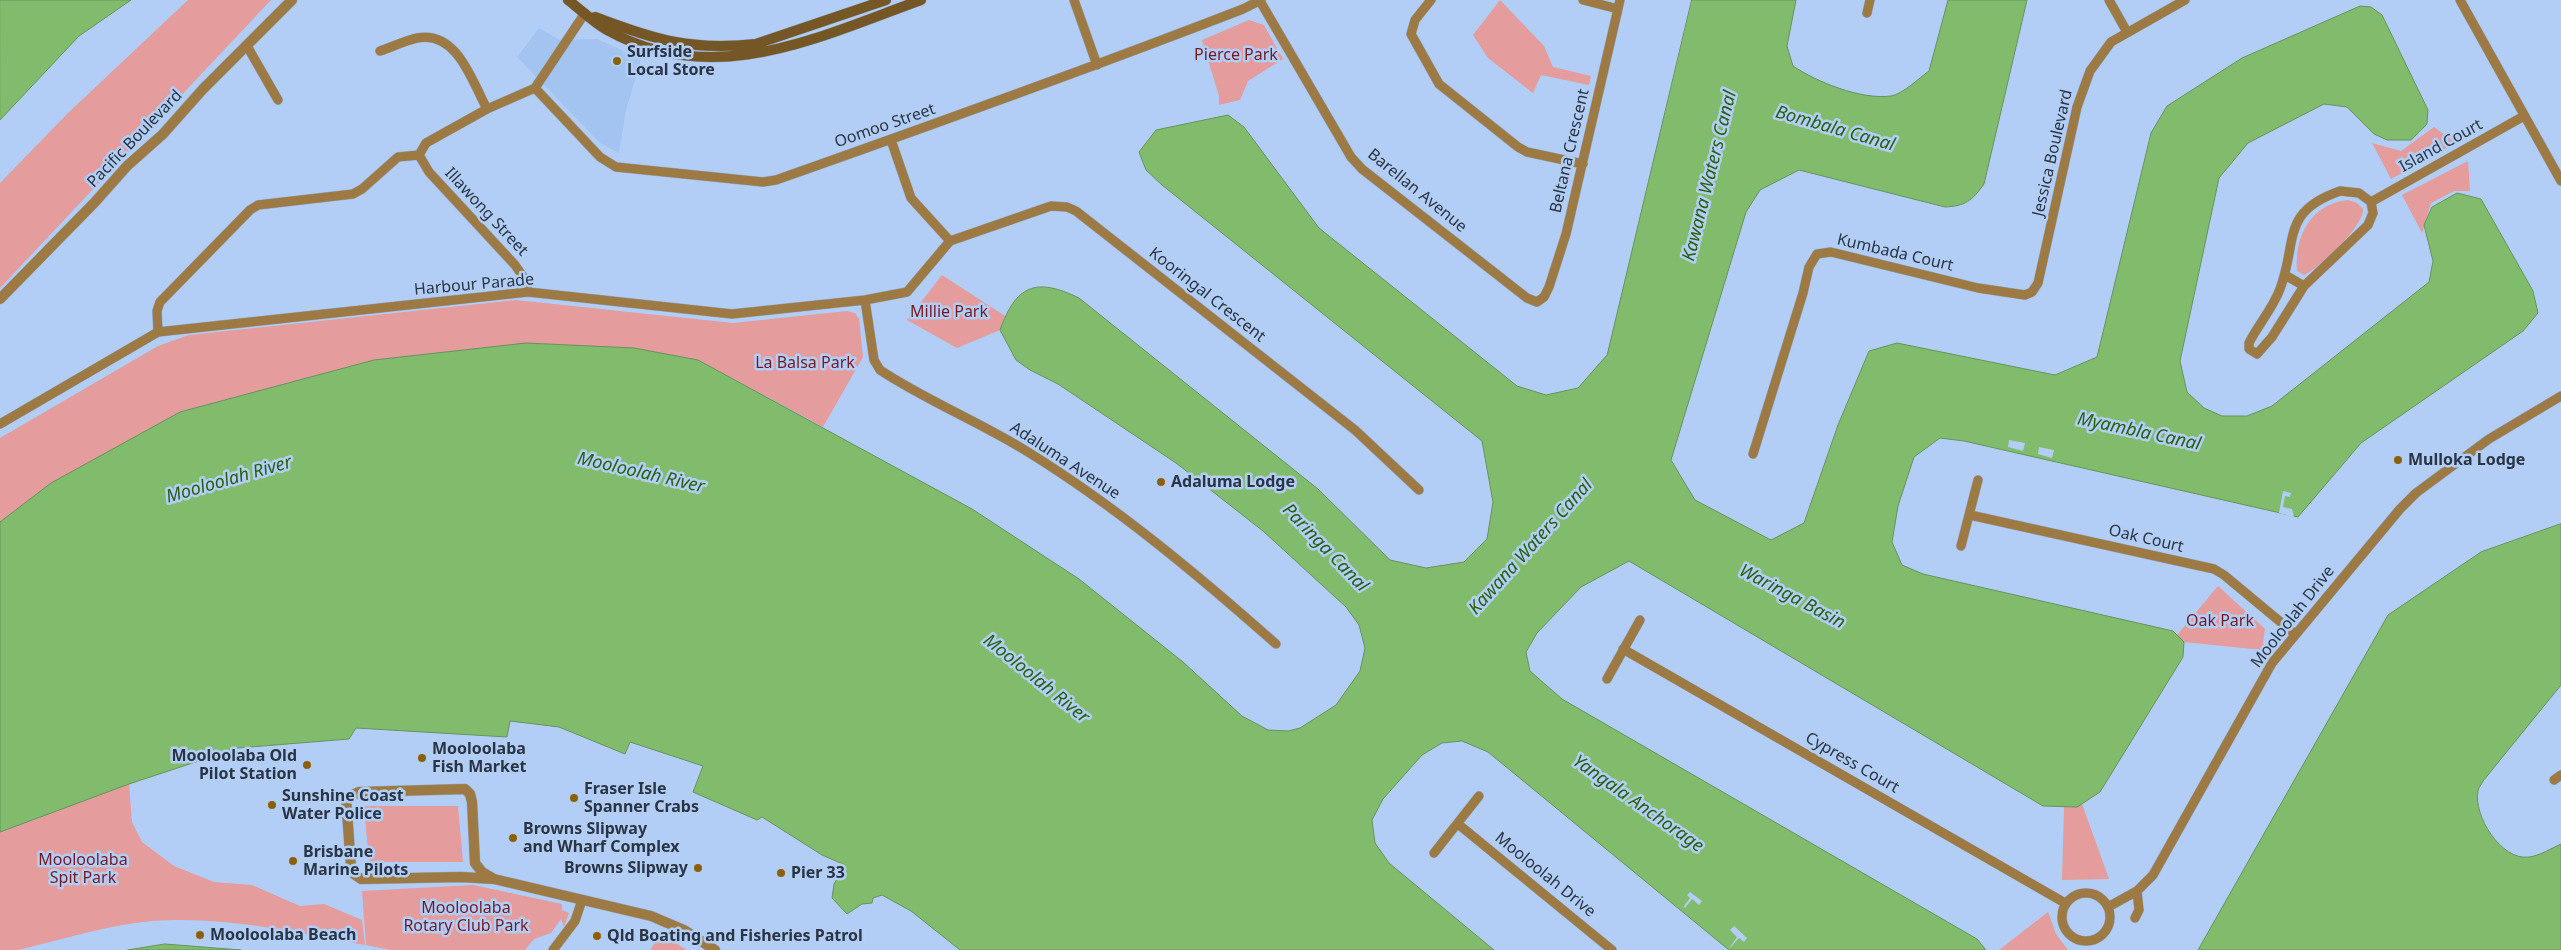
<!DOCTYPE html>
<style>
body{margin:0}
canvas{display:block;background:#b2cef6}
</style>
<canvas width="2561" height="950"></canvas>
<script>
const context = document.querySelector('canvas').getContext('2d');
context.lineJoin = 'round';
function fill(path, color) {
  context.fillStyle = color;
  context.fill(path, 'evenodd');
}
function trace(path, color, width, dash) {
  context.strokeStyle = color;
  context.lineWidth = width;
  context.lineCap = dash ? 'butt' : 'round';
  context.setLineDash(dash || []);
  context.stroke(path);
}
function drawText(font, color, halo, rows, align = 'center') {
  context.font = font + ' "Noto Sans",sans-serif';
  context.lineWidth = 5;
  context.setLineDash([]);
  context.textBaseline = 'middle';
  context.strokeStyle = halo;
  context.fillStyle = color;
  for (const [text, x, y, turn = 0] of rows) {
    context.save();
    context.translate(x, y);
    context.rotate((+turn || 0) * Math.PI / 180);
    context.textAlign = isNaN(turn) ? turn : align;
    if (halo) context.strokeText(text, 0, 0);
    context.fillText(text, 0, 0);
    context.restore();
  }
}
fill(new Path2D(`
 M539,28L560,40L597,39L641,59L626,110L619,153L600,143L517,57Z`), '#a3c3f1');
fill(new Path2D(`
 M188,0H271L0,288V183L68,113Z
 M1500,0L1544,46L1553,67L1591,76L1589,85L1541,75L1533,93L1488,58L1473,35Z
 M1249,20L1264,25L1283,59L1248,81L1240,100L1219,105V96L1202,40Z
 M2434,127L2456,143L2391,179L2372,143L2401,151Z
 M2468,161L2470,191H2454L2431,203L2422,233L2402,195Z
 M2348,200L2357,203L2363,209C2364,226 2320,268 2304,275L2297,271C2294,236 2311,204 2348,200Z
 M942,275L1005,316L1000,330L957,348L907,320Z
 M516,300L733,323L847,311L855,313L859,319L863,357L823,427L698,360L51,483L0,522V438L158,346L189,335Z
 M2218,586L2265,629L2262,650L2184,642L2177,635Z
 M129,784L132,822L142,842L174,866L214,882L252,885L300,906L324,904L362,920L365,945C303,934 239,919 175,920C123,920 69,938 18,950H0V832Z
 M2082,804L2109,879L2062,880L2064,807Z
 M364,806H458L463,862H369Z
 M473,885L562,904V910L569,913L564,927L561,919L551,933L534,939L525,950H390L366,945L362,891Z
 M2048,912L2056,934L2068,950H1999Z
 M661,934L687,950H650Z`), '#e49c9d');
const water = new Path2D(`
 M0,0H131L79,36L0,120Z
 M1692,0H1796L1787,46L1793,66C1817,82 1861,100 1891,96C1903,94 1919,78 1929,71L1948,0H2027L1984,184C1972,201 1965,206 1945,207L1799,170L1760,190L1746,212L1671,460L1695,500L1771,540L1804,523L1838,425L1869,351L1897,343L2055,375L2097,357L2151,133L2167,106L2242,58L2360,6L2371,7L2382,15L2428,110L2427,124L2411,140H2387L2374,134L2347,107L2324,104L2248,143L2219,178L2180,361L2187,392L2204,408L2222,416H2247L2272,406L2429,282L2433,261L2424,225L2432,207L2457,193L2481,199L2533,291L2538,313L2523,331L2361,443L2298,517L1964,441L1940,438L1914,457L1898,506L1892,542L1902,565L1923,574L2173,631L2184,642L2183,657L2100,792L2077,807L2043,806L1629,561L1581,587L1537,633L1526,652L1530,671L1562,699L1977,939L1986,950H1729L1488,752L1462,741L1442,743L1422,755L1383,799L1372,820L1375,843L1389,863L1494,950H960L911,911L882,895L873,898L872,903L862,904L847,914L832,898L834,884L845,865L822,855L762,817L757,820L693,792L703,766L630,742L625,754L559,727L510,721L507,737L356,728L349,739L238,748L129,784L0,832V522L51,483L180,412L374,360L526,343L634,348L698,360L972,509L1079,579L1183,662L1242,716L1268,730L1288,731L1300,728L1336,705L1360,671L1365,648L1359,625L1346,607L1263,531L1176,463L1058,384L1030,370L1016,360L1000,330C1016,285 1036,277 1079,298L1318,489L1390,560L1426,568L1464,562L1487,539L1493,502L1482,441L1162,185L1146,170L1139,152L1156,130L1228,115L1244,127L1319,228L1517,386L1546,395L1578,388L1607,355Z
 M2561,524V685L2483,781C2482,784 2478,788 2478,791C2473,815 2501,861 2529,857C2539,856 2552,848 2561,844V950H2198L2388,615L2481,552Z
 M165,944L241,950H128Z`);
fill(water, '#80bc6b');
trace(water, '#66935f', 1);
fill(new Path2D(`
 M2009,440L2025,443L2023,451L2008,447Z
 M2039,447L2054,450L2052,458L2038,454Z
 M2283,491L2291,493L2290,497L2285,496L2283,507L2292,509L2294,517L2279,513Z
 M1690,892L1702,901L1699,905L1692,899L1685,908L1684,906L1690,898L1687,895Z
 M1734,926L1747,938L1744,942L1739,938L1728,950L1737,937L1730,930Z`), '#b2cef6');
const minor = new Path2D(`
 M1074,0L1097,65
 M1431,0L1415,20L1411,34L1439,84L1518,147L1527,152L1583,164
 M1583,0L1618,9
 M2109,0L2127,32
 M2460,0L2561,181
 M1260,1L1351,157L1362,169L1527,298L1537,302L1544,297L1549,287L1566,234L1620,0
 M1867,13L1870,0
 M247,46L278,100
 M380,51C392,47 404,41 417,38C457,30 472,81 487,109
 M535,88L600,157L616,167L763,182L776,180C932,125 1088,69 1243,9L1261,0
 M891,140L911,198L950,241
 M419,155L429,172L515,265L524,278L528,292
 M2340,191L2359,193L2371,202L2373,213L2368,225L2304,286L2272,337L2257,354L2249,349V343C2258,325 2273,308 2280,289C2298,241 2280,212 2340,191Z
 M2371,202L2524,116
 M950,241L1051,206L1067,207L1076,211L1355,430L1419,490
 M2285,275L2304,286
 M865,300L874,360L880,370C927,401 980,422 1028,452C1117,507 1198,575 1276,644
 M158,332L157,311L160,302L250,210L258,205L353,194L362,189L398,157L419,155L426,143L487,109L535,88L585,13
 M0,424L158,332L528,292L732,314L865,300L907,292L950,241
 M1753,454L1803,293L1809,267L1817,254L1831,252L1978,288L2025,295L2032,292L2038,283L2077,107L2090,71L2111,42L2185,0
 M1970,515L2214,569L2224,575L2295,634
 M1961,546L1978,480
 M1623,649L2065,903
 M1607,679L1640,620
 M2554,780L2561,775
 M1458,824L1612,950
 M1434,853L1479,796
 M2062 917a24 24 0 1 1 48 0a24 24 0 1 1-48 0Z
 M2108,907L2137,891L2153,875L2272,663L2400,509L2416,493L2489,439L2561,396
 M2135,918L2139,910L2137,891
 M553,950L575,921L582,900`);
const tertiary = new Path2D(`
 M0,299L95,202L127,166L163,134L203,89L292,0
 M494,879L482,872L475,863L472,802L470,794L465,789L359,792L346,798L351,867L354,874L361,879L461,877L494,879L651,916L684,930L715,950`);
const secondary = new Path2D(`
 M568,0C581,10 593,22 607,30C714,90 818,37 921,0
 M595,17C655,40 691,51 756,44L886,0`);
trace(minor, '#94accf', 10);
trace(tertiary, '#94accf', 11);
trace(secondary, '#94accf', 11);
trace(minor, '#9d7a43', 9);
trace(tertiary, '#9d7a43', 10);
trace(secondary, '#755726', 10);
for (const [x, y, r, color] of [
 [617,61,5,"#8b6002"],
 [2398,460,5,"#8b6002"],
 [1161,482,5,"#8b6002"],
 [422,758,5,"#8b6002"],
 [307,765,5,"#8b6002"],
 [574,798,5,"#8b6002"],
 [272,805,5,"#8b6002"],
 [513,838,5,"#8b6002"],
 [293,861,5,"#8b6002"],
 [698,868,5,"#8b6002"],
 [781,873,5,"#8b6002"],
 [200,935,5,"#8b6002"],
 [597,936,5,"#8b6002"]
]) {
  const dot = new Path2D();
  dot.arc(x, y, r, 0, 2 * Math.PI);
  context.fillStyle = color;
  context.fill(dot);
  trace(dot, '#b2cef6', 2);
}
drawText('bold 16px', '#293444', '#b2cef6', [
 ["Surfside",627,52],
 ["Local Store",627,70],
 ["Mulloka Lodge",2408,460],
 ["Adaluma Lodge",1171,482],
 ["Mooloolaba",432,749],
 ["Fish Market",432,767],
 ["Mooloolaba Old",297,756,"right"],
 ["Pilot Station",297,774,"right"],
 ["Fraser Isle",584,789],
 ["Spanner Crabs",584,807],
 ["Sunshine Coast",282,796],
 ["Water Police",282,814],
 ["Browns Slipway",523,829],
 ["and Wharf Complex",523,847],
 ["Brisbane",303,852],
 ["Marine Pilots",303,870],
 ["Browns Slipway",688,868,"right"],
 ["Pier 33",791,873],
 ["Mooloolaba Beach",210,935],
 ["Qld Boating and Fisheries Patrol",607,936]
], 'left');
drawText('16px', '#751927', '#b2cef6', [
 ["Pierce Park",1236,55],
 ["Millie Park",949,312],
 ["La Balsa Park",805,363],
 ["Oak Park",2220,621],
 ["Mooloolaba",83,860],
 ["Spit Park",83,878],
 ["Mooloolaba",466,908],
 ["Rotary Club Park",466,926]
]);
drawText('16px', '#293444', '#b2cef6', [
 ["Oomoo Street",885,126,-19],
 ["Pacific Boulevard",135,139,-46],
 ["Island Court",2441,146,-29],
 ["Beltana Crescent",1570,151,-77],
 ["Jessica Boulevard",2053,153,-77],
 ["Barellan Avenue",1417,191,39],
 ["Illawong Street",486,212,47],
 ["Kumbada Court",1895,253,13],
 ["Harbour Parade",474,285,-5],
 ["Kooringal Crescent",1207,295,38],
 ["Adaluma Avenue",1065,461,33],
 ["Oak Court",2146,539,13],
 ["Mooloolah Drive",2293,617,-52],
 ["Cypress Court",1852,763,30],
 ["Mooloolah Drive",1545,875,39]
]);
drawText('italic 18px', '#285f0b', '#b2cef6', [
 ["Bombala Canal",1835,129,16],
 ["Kawana Waters Canal",1710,176,-76],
 ["Myambla Canal",2139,432,12],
 ["Mooloolah River",641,473,13],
 ["Mooloolah River",229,480,-16],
 ["Kawana Waters Canal",1531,547,-48],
 ["Paringa Canal",1325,548,46],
 ["Waringa Basin",1792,597,28],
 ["Mooloolah River",1036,679,39],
 ["Yangala Anchorage",1638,804,35]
]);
</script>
